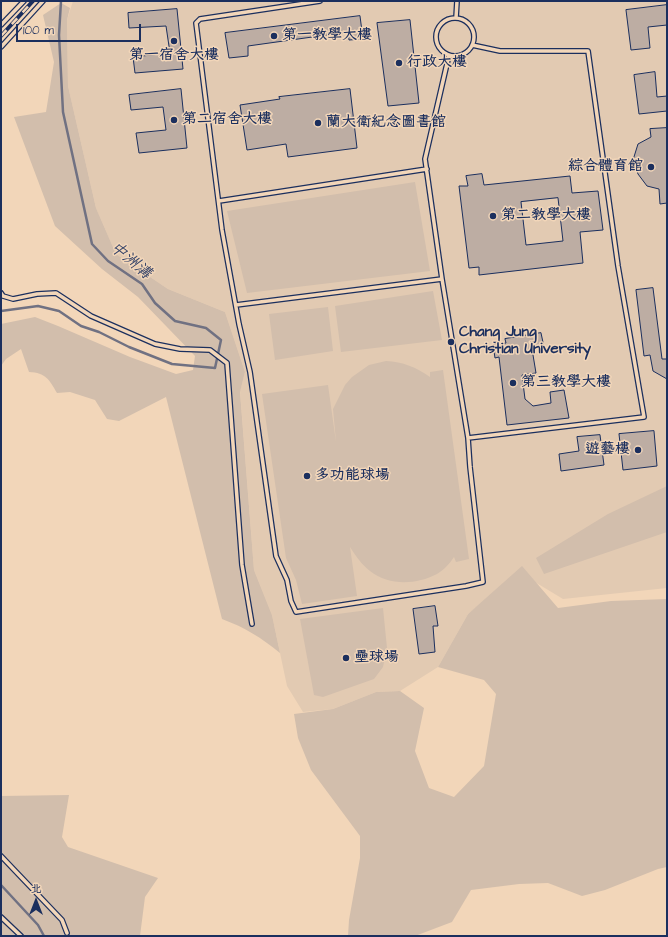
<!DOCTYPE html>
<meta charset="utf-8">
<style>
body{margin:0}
#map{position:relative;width:668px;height:937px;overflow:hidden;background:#f2d6b9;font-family:"Architects Daughter","LXGW WenKai TC",sans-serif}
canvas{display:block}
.frame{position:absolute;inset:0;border:2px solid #1b2f5e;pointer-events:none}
.north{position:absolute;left:16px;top:881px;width:40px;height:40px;-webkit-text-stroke:3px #f2d6b9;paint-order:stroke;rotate:0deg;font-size:11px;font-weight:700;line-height:16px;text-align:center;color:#1b2f5e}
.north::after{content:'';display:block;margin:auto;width:14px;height:18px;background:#1b2f5e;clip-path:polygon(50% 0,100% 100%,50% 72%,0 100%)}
.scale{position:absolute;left:16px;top:24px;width:125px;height:18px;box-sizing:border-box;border:2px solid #1b2f5e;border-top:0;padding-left:5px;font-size:12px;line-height:14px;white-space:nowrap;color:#1b2f5e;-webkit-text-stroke:3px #f2d6b9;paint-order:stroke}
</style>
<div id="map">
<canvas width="668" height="937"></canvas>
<div class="frame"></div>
<div class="north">北</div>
<div class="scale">100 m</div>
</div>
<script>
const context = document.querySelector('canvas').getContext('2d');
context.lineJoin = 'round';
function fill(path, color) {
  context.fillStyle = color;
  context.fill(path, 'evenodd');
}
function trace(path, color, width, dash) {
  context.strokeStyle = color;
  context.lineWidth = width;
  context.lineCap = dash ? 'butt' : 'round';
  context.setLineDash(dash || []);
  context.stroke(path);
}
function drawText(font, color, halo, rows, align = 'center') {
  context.font = font + ' "Architects Daughter","LXGW WenKai TC",sans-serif';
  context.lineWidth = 3;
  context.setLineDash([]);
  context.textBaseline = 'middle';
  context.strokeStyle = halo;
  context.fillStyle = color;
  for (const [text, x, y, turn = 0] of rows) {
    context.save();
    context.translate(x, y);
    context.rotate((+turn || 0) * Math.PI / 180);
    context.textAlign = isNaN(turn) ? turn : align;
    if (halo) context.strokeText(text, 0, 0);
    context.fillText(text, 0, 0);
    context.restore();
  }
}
fill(new Path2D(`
 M73,1H667V588L563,599L520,573L468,614L438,667L400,691L376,692L333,709L303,712L287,686L272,615L254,570L240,391L245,372L225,312L168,289L116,254L96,208L68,86L67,20Z`), '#e2cab2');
fill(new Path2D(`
 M61,3L70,8L67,20L68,86L96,208L116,254L168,289L225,312L245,372L240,392L254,570L272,615L280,653C260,637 246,628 222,619L166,397L119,421L107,419L95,400L70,392L57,393C49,379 46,373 29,372L21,349L6,359L1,366V324L35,317L58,326L130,357L176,374L193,370L195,356L138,297L102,269L55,226L14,117L46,112L54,62L43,15Z
 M415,182L430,271L247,293L227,211Z
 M433,291L442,340L341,352L335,306Z
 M328,307L333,351L275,360L269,314Z
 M386,361C403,362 416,367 430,377V372L443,370L469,559L456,562L454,557C450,563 444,570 437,574C416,585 389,586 370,571C362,565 355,555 350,547L357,596L302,604L296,580L286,558L262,394L328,385L336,442L333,409L345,385L352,377L369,365Z
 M667,486V532L544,574L536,558L608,514Z
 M522,566L558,608L611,601L667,599V867L658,869L605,890L582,896L548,883L519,884L471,890L452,922L415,936H348L349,920L360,858V836L311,770L298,738L294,714L333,709L376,692L400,691L424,708L415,751L429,788L454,797L484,766L496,694L484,680L438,667L468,614Z
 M383,608L387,648L383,667L374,679L323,697L314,695L300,619Z
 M69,795L62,837L68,847L158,878L145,897L140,936H1V796Z`), '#d2beac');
trace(new Path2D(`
 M1,311L38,306L59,311L81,326L99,332L129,347L172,364L215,368L221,340L206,328L175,321L155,303L142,284L108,261L92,244L63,112L59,35L61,1
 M1,885L38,925L44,936`), '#707182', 2.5);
const building = new Path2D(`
 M667,5V25L648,27L650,48L631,50L626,10Z
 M177,9L183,69L135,73L133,57L170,53L166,26L129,28L128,13Z
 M360,16L363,39L349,40L348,32L248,46V56L229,58L225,33Z
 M410,20L419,103L388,106L377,23Z
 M655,72L657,97L667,96V111L639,114L634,75Z
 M181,89L187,148L139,153L136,133L166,130L163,107L131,110L129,95Z
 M350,89L357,148L288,157L286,144L247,150L240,105L280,99L279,97Z
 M667,128V203L660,204L659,189L647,186L638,174L633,160L638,144L651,137L650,129Z
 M482,174L484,185L570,176L572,193L598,191L603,230L580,232L583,263L479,275V267L469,268L459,186H468L466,176ZM558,198L563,241L526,245L521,202Z
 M653,288L662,359H667V379L653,371L650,355L644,356L636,290Z
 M541,333L544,347L532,349L536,373L522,375L525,399L533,406L551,403L550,392L564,390L569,418L507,425L499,357L495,358L493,345L506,343L505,339Z
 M654,431L657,466L623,470L619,434Z
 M600,435L604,465L561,471L559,454L579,451L577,437Z
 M435,606L438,626H433L435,652L419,654L413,609Z`);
fill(building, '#bdada3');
trace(building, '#1b2f5e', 1);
const service = new Path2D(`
 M320,1L200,19L196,23L222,230L239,324L250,372L276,556L287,580L291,601L296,612L466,586L483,582L470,467L468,438L442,279L425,159L449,55
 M456,18L457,1
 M436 37a19 19 0 1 1 38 0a19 19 0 1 1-38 0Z
 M1,25L24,1
 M1,47L43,1
 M219,201L427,169
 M1,293L3,296L13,299L37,294L56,293L91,316L155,344L180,349L210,350L227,363L242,565L252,624
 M236,305L442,279
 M468,438L644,417L618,266L588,51H500L472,45
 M1,856L62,920L67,933
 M1,917L21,936`);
trace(service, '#1b2f5e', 6);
trace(service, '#f2d6b9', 3.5);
const rail = new Path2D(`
 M1,36L33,1`);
trace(rail, '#1b2f5e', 4);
trace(rail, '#f2d6b9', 2.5, [8]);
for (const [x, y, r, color] of [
 [274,36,4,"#1b2f5e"],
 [174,41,4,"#1b2f5e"],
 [399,63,4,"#1b2f5e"],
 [174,120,4,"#1b2f5e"],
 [318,123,4,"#1b2f5e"],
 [651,167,4,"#1b2f5e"],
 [493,216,4,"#1b2f5e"],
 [451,342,4,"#1b2f5e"],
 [513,383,4,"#1b2f5e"],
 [638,450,4,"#1b2f5e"],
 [307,476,4,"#1b2f5e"],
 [346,658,4,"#1b2f5e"]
]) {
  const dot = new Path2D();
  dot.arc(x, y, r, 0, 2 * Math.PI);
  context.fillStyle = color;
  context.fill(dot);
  trace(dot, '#f2d6b9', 1.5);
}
drawText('bold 15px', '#1b2f5e', '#f2d6b9', [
 ["第一教學大樓",282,36],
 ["第一宿舍大樓",174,56,"center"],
 ["行政大樓",407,63],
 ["第二宿舍大樓",182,120],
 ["蘭大衛紀念圖書館",326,123],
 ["綜合體育館",643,167,"right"],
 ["第二教學大樓",501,216],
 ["Chang Jung",459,333],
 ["Christian University",459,350],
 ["第三教學大樓",521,383],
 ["遊藝樓",630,450,"right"],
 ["多功能球場",315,476],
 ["壘球場",354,658]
], 'left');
drawText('italic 16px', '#37456a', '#f2d6b9', [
 ["中洲溝",130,261,40]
]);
</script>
